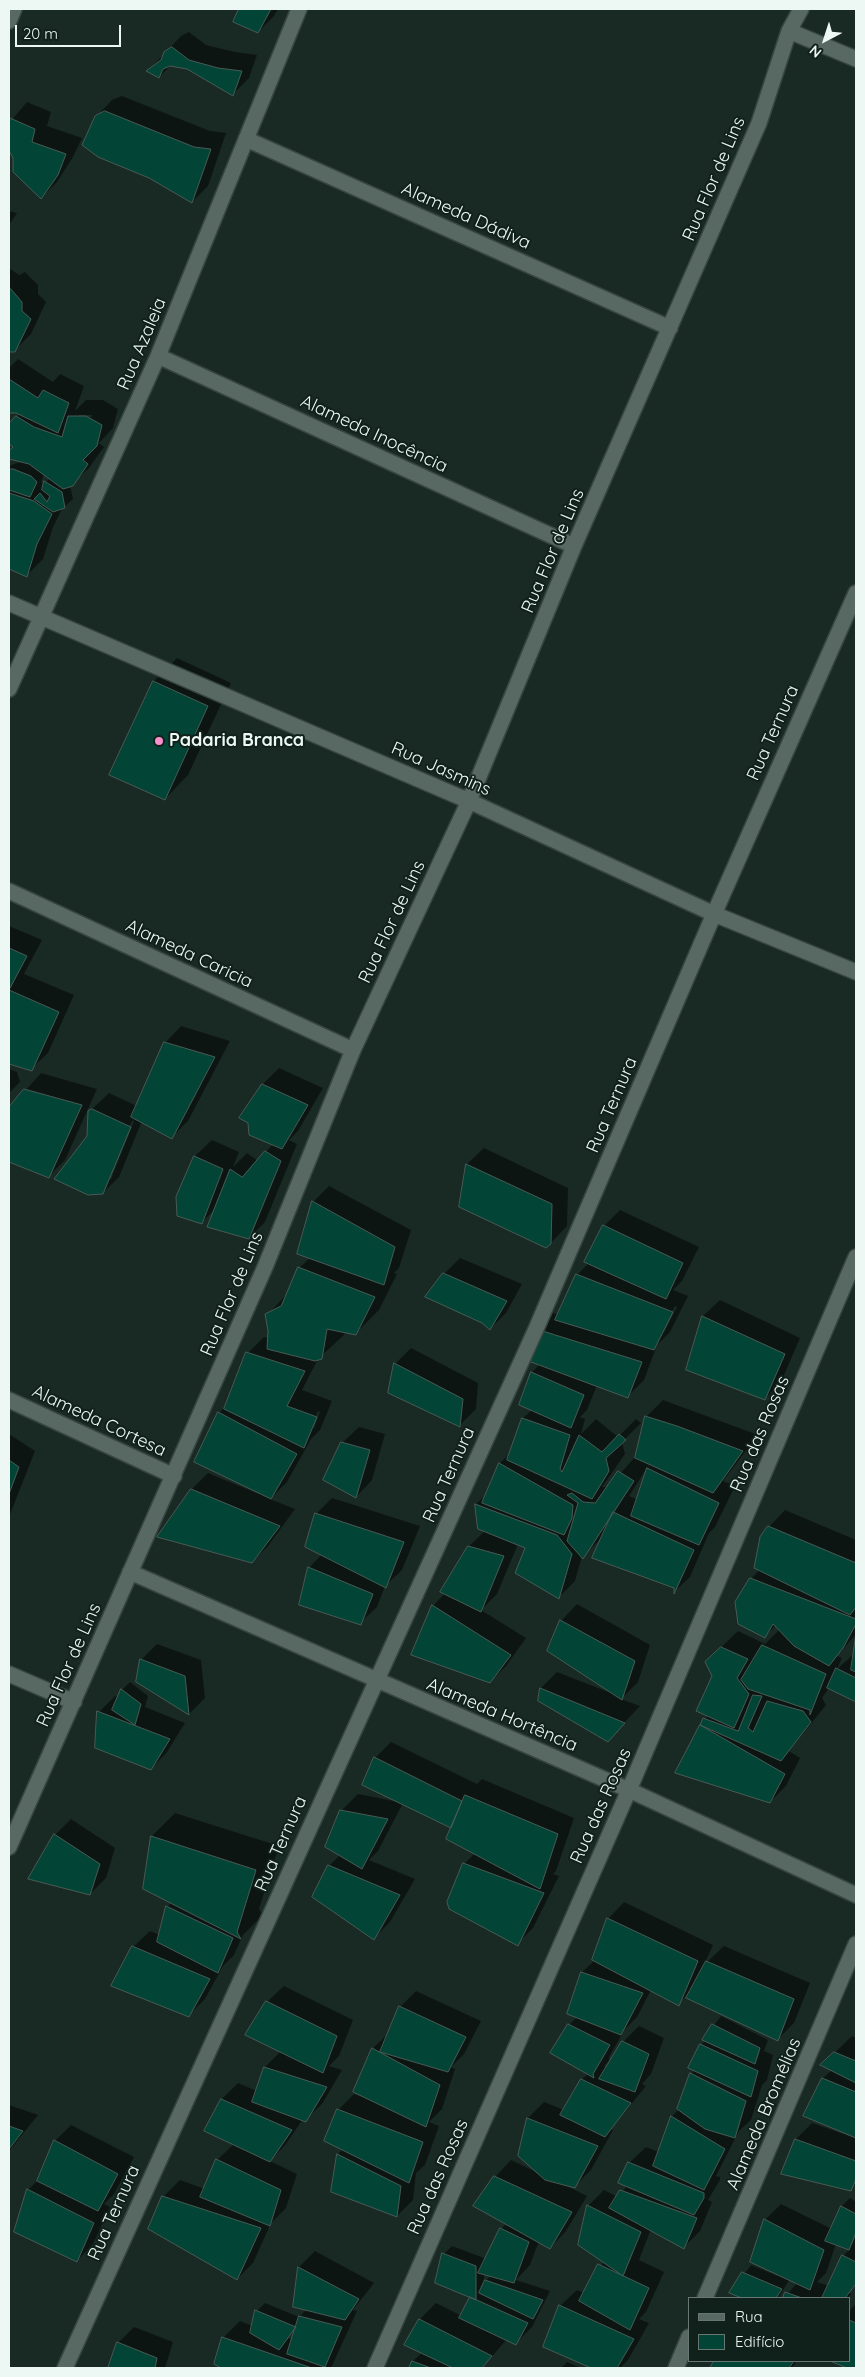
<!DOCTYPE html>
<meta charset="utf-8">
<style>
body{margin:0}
#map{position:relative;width:865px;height:2377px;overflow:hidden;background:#192924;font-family:Quicksand,sans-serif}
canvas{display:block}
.frame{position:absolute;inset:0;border:10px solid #edf8f4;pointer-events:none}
.legend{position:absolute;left:688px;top:2297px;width:162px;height:65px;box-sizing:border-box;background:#10201b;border:1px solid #687672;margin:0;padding:6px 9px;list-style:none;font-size:15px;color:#edf8f4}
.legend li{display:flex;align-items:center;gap:10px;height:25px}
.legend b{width:25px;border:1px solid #687672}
.north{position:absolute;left:800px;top:15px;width:50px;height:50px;-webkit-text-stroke:4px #10201b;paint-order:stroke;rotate:220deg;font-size:14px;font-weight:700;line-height:20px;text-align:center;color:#edf8f4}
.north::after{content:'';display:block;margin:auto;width:18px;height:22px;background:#edf8f4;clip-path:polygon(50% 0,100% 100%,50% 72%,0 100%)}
.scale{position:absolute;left:15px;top:25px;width:106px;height:22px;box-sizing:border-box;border:2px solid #edf8f4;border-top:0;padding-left:6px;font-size:15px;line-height:18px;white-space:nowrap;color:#edf8f4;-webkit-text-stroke:4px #10201b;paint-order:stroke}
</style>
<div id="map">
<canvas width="865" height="2377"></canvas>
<div class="frame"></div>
<ul class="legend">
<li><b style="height:6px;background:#586963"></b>Rua</li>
<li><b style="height:14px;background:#024537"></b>Edifício</li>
</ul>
<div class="north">N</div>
<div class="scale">20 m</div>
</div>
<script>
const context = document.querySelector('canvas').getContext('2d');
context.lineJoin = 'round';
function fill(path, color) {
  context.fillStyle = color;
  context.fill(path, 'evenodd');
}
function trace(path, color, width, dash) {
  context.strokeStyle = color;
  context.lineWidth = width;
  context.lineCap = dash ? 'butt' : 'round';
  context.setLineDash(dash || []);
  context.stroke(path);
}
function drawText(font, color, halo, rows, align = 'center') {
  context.font = font + ' Quicksand,sans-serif';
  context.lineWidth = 4;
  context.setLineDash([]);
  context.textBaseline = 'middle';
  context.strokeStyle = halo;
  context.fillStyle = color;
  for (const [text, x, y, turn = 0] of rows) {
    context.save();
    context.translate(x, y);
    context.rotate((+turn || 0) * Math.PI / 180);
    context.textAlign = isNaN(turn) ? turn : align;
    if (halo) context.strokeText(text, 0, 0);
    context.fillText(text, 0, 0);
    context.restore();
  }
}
fill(new Path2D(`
 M241,9H278L274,16L258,32L235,21Z
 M189,32L206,45L235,52L257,55L249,78L233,94L187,67L171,65L159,77L148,71L181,36Z
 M122,96L210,131L226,133L208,186L192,202L96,117L112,100Z
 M27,102L51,112L47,126L82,138L73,157L57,182L41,198L9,149V123Z
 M9,211L17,213L9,225Z
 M9,268L19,275L25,272L38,285V294L46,302L31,334L14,351L9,350Z
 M18,359L53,382L60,374L84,386L75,411L86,400H103L118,409L113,428L99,443L104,447L89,468L70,485L73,499L62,509L53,527L43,559L27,575L9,568V466L22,461L9,457V452L14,447L9,442V427L20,413L9,412V368ZM79,415H92V417H79ZM44,474L50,478L45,483L41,482Z
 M177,658L231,683L188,775L165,799L111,774L154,681Z
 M9,926L42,940L24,974L74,995L48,1053L31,1069L9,1063Z
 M181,1026L230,1041L188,1121L172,1137L142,1121L119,1177L103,1193L88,1136L90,1111L109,1093L137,1106L165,1043ZM132,1121H134L111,1179H108Z
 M279,1068L323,1088L298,1131L289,1140L297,1144L265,1222L249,1238L215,1209L202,1222L178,1198L195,1156L212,1140L239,1152L233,1167L247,1153L258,1161L273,1144L240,1117L263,1084Z
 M9,1069L17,1072L20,1082L9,1093Z
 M41,1073L97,1089L65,1160L49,1176L9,1127V1109Z
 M484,1148L568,1188L567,1226L551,1243L460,1206L467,1164Z
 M329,1186L411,1230L399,1268L394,1273L397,1274L379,1310L355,1334L345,1332L344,1335L318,1359L302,1390L332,1401L320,1430L311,1439L287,1482L270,1499L295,1509L268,1546L252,1562L192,1489L208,1473L259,1494L260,1492L219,1413L227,1405L248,1353L264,1337L269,1338L267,1315L288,1293L299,1268L310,1258L313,1202ZM318,1411L320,1412L314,1428H311Z
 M620,1210L699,1247L682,1281L673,1290L688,1296L670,1332L657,1345L644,1380L628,1396L597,1385L587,1410L580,1417L585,1419L581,1434L596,1419L618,1437L636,1419L641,1423L622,1442L625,1454L602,1487H608L636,1456L646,1417L663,1400L758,1435L723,1481L735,1486L715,1527L709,1533L690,1577L675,1591L676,1587L603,1537L582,1556L575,1581L559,1597L527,1547L518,1544L497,1594L481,1610L526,1638L506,1666L490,1682L433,1606L445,1593L469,1546L485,1531L476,1504L487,1494L500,1463L510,1453L523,1418L532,1410L521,1405L532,1372L540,1364L537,1330L553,1313L559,1315L577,1275L589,1263L604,1226ZM675,1306L677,1307L664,1332H661ZM649,1465L638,1500L629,1496Z
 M460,1258L522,1284L506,1313L490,1329L444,1274Z
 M720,1300L800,1338L781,1382L765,1399L687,1369L703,1316Z
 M411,1348L478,1383L476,1409L460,1425L395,1364Z
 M359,1427L385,1434L372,1480L356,1497L342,1443Z
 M9,1434L35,1451L9,1517Z
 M332,1498L420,1526L402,1570L385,1586L377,1607L360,1623L309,1568L322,1554L316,1514Z
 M785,1510L856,1540V1634L837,1656L842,1658L837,1669L855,1653L856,1642V1701L829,1688L822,1698L826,1705L789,1751L800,1758L786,1786L770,1802L677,1773L708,1715L714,1676L706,1662L738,1631L765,1644L780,1629L776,1625L764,1637L751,1579L759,1570L769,1527Z
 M577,1604L650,1645L638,1682L621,1699L640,1706L608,1740L539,1700L541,1688L557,1672L616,1695L561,1621Z
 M157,1644L201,1660L205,1698L189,1714L141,1660Z
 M130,1682L148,1696L145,1707L185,1723L167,1752L151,1769L99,1712L115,1696L119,1697L122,1690Z
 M391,1742L477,1784L482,1779L574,1818L556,1871L553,1874L559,1876L533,1928L517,1944L464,1864L475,1853L452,1828L403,1803L378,1851L369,1860L415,1879L390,1922L374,1938L329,1866L340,1855L341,1811L358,1794L399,1802L375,1758Z
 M175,1813L279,1846L259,1909L263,1915L243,1935L234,1955L223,1966L205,1999L189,2015L133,1947L150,1931L160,1935L167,1907L172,1902L152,1836Z
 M71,1819L115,1848L106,1878L90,1894L55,1835Z
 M624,1902L713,1945L704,1965L724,1946L810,1983L794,2023L778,2039L690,1992L678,2004L651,1990L637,2017L625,2029L609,2057V2061L604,2066L607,2068L623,2042L639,2026L664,2038L651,2074L642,2084L646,2086L611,2129L613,2130L591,2170L575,2186L563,2184L587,2196L566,2231L550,2248L539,2241L530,2265L516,2280L550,2291L532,2327L516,2343L507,2339L483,2367L485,2368H410L413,2361L423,2352L406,2344L420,2319L436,2303L462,2316L472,2297L444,2254L452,2246L484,2258V2264L501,2229L507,2223L495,2177L511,2160L538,2173L519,2156L528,2118L544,2102L564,2110L582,2079L588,2074L569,2025L577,2017L569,2013L582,1972L595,1960L608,1919ZM484,2273L491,2275L484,2283Z
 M284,1986L353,2020L339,2056L329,2066L342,2070L322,2104L305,2120L303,2119L286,2144L270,2161L297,2174L286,2208L271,2223L253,2263L237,2279L163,2197L180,2180L205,2189L217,2160L234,2144L222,2099L238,2083L257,2091L265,2067L281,2051L267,2002Z
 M416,1991L481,2021L464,2054L451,2067L455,2069L442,2109L429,2122L439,2126L425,2165L416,2173L413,2200L397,2216L332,2191L338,2154L343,2149L338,2110L354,2094L363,2097L364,2095L355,2091L373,2048L390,2032L400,2007Z
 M721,2016L768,2040L764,2051L773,2055L767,2080L762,2085L751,2120L739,2131L716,2176L720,2177V2180L708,2200L712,2202L700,2231L684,2247L651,2229L639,2260L664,2272L646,2312L639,2319L649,2323L628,2360L620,2368H594L545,2346L560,2306L577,2290L584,2293L604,2261L588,2206L604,2190L618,2197L627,2186L629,2163L646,2147L659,2152L672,2116L679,2109L691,2074L695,2070L701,2045L706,2040L704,2039Z
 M852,2036L856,2038V2183L850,2189L783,2173L796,2139L812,2123L855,2138L856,2136L804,2115L823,2078L832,2070L822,2065Z
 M9,2105L38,2115L9,2151Z
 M71,2125L134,2157L114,2194L104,2204L110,2207L93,2244L77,2261L28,2190L39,2179L55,2141Z
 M850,2198L856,2202V2285L848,2293L851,2294L848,2298H784L797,2283L790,2279L778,2298H745L731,2292L751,2265L778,2276L765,2220L781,2204L832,2229L842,2206ZM836,2244L850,2249L843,2256L829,2286L817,2282L826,2273Z
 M315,2251L374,2283L353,2310L357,2311L331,2368H223L215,2364L223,2338L240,2321L253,2326L257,2311L265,2303L299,2317L307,2309L294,2306L299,2267ZM296,2327L293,2340L288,2338Z
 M856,2304V2368H850L833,2361H849V2311Z
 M134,2327L173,2342L165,2368H109L118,2343Z
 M716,2361H797L792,2368H711Z
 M567,2362L581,2368H561Z`), '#0007');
const building = new Path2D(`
 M239,9H271L258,33L233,22Z
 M172,47L189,60L218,68L242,71L233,96L187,69L170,66L163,69L159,78L146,71L161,60L164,52Z
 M105,111L194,147L211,149L192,203L149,178L98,157L82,145L95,116Z
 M10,118L35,129L32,142L66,154L58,175L41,199L13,172V158L9,151Z
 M9,287L22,302V311L31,319L15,352H9Z
 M9,379L38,398L43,390L69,403L58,433L16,413H9Z
 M16,416L34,427L62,437L68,416H86L102,425L97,446L83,460L88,464L73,486L63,489L29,464L9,459V451L13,447L9,444V424Z
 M13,469L31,476L37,482L30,497L9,490V470Z
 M44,481L62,492L65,508L53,512L34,499L40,493L47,502L50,496L42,490Z
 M9,493L34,501L52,514L37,544L27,577L9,569Z
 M153,681L208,706L165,800L109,775Z
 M9,948L27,956L9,990Z
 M9,990L59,1012L32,1071L9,1064Z
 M164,1042L215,1057L172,1139L131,1117Z
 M262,1084L308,1105L282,1149L249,1135L248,1123L239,1118Z
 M24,1089L82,1105L49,1178L9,1162V1107Z
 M92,1109L131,1127L103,1194L88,1195L54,1179L87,1136L88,1111Z
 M265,1151L281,1161L249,1239L207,1227L230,1169L242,1177Z
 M194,1156L223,1169L202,1224L177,1216L176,1197Z
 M466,1164L552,1204L551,1244L546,1248L459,1207Z
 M312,1201L395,1247L384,1285L297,1254Z
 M603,1225L683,1263L666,1299L584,1262Z
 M298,1267L375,1297L356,1335L327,1329L322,1359L315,1361L267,1349L268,1331L265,1314L281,1306Z
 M443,1273L507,1301L490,1330L482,1323L425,1297Z
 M576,1274L673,1312L654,1350L555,1320Z
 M702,1316L785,1354L765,1400L686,1370Z
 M536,1329L642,1362L628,1398L531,1362Z
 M246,1352L305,1371L287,1406L317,1417L304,1448L224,1409Z
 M394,1363L463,1399L460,1427L388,1393Z
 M531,1372L584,1395L571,1428L519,1405Z
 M218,1412L297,1454L271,1499L194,1462Z
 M645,1416L677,1426L743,1451L713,1493L635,1458Z
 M522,1418L570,1435L560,1469L562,1472L579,1435L602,1452L619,1434L626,1440L606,1458L609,1471L592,1499L507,1460Z
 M341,1442L370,1450L356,1498L323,1480Z
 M9,1460L19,1467L9,1494Z
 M499,1463L573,1505L572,1518L564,1535L482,1503Z
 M647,1468L719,1503L699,1545L631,1516Z
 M618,1471L634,1481L583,1559L567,1541L578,1503L567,1495L572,1493L583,1502L595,1503Z
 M191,1489L280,1526L252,1563L157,1537Z
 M475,1504L557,1535L572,1554L559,1599L515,1573L525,1548L478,1529Z
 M613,1512L694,1550L674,1594V1588L592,1558Z
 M315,1513L404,1542L386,1588L305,1547Z
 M768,1526L856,1563V1607L850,1615L754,1568L760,1537Z
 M468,1546L504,1556L481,1612L440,1592Z
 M308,1567L373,1594L361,1625L299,1605Z
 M750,1578L856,1619V1624L843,1648L829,1666L794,1646L773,1624L765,1638L738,1624L735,1602Z
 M432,1605L511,1655L490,1683L411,1655Z
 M560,1620L635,1661L622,1700L547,1651Z
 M856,1634V1672L851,1670Z
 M762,1645L826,1674L810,1715V1710L748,1689L741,1680Z
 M721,1647L748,1659L737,1678L749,1694L734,1728L696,1711L712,1676L705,1662Z
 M140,1659L185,1676L189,1715L136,1682Z
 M836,1668L856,1678V1702L827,1688Z
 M540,1688L625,1723L608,1742L538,1701Z
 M121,1689L141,1704L135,1725L112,1710Z
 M753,1695L762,1696L748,1728L753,1732L767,1701L803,1711L811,1722L781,1761L700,1725L703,1718L738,1731Z
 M97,1711L170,1739L151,1770L95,1748Z
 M700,1725L785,1774L770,1803L675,1773Z
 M374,1757L462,1801L451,1828L362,1785Z
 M465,1795L558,1834L540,1889L446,1839Z
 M340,1810L388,1819L362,1869L325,1847Z
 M54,1834L100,1864L90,1895L28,1879Z
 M151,1836L256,1870L237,1932L241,1939L143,1889Z
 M463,1863L544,1893L518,1946L449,1909L447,1902Z
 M328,1865L400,1895L374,1940L312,1897Z
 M166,1906L233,1938L218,1973L157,1942Z
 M607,1918L698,1961L679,2006L592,1960Z
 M132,1946L210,1979L189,2017L111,1986Z
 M706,1961L794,1999L778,2041L686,1998Z
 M581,1972L643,1993L621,2035L567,2014Z
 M266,2001L337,2036L323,2073L245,2035Z
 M399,2006L466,2037L448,2072L380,2052Z
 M568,2024L610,2045L593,2074L594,2078L550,2053Z
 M712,2024L760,2048L755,2064L702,2040Z
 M622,2041L649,2054L635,2092L599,2079Z
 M700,2044L758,2071L751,2097L688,2068Z
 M372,2048L440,2085L426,2127L353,2092Z
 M834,2052L856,2061V2083L820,2065Z
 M264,2067L327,2087L306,2122L252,2102Z
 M690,2073L746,2101L735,2138L705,2129L677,2109Z
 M822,2078L856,2092V2138L803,2116Z
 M581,2079L631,2103L605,2137L560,2115Z
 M221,2099L292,2130L270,2162L204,2131Z
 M337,2109L423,2142L409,2183L324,2141Z
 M671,2116L725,2149L704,2190L653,2166Z
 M527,2118L598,2146L575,2188L545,2180L518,2156Z
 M9,2126L23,2131L9,2149Z
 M795,2139L856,2161V2179L851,2191L781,2174Z
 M54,2140L118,2174L98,2211L37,2181Z
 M337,2154L401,2186L397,2217L331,2192Z
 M216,2159L281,2190L270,2226L200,2197Z
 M628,2162L704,2193V2198L694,2215L618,2183Z
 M494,2176L572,2212L550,2249L473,2206Z
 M27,2189L94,2223L77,2262L14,2232Z
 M620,2190L697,2218L684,2249L609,2208Z
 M162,2196L261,2228L237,2280L148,2229Z
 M587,2205L641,2232L623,2276L578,2245Z
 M841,2206L856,2214V2233L849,2250L825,2241Z
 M764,2219L824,2250L810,2290L750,2262Z
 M500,2228L529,2242L514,2283L478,2273Z
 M442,2253L476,2266V2300L435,2283Z
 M842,2255L856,2262V2286L855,2285L845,2298H822Z
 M598,2264L649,2288L630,2330L579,2301Z
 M298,2267L359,2299L345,2320L293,2307Z
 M742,2272L782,2289L776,2298H742L729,2293Z
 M485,2280L543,2300L533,2319L479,2293Z
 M785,2292L802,2298H783Z
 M470,2297L528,2323L516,2345L459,2318Z
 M559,2305L634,2339L617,2368H591L543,2347Z
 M255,2310L296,2327L279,2350L250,2333Z
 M299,2316L342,2327L325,2367L287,2354Z
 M419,2319L492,2356L482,2368H453L404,2345Z
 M849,2320L856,2323V2368H847L830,2361H849Z
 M222,2337L312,2368H221L214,2364Z
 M117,2342L157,2358L155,2368H108Z
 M412,2361L431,2368H409Z
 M714,2361H794L789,2368H710Z`);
fill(building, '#024537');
trace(building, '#495a54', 1);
const minor = new Path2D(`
 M9,21L14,9
 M789,31L856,59
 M246,139L670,328
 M158,356L574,546
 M9,603L469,801L714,914L856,972
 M9,689L158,356L299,9
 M9,891L353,1050
 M9,1400L174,1476
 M130,1572L629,1790L856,1895
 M9,1674L74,1702
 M9,1847L265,1267L353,1050L469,801L574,546L759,123L789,31L801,9
 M705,2298L856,1944
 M65,2368L536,1329L714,914L856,593
 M375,2368L629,1790L856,1257
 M676,2368L689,2337`);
trace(minor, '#374540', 18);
trace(minor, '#586963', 15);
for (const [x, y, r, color] of [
 [159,741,5,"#f890cc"]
]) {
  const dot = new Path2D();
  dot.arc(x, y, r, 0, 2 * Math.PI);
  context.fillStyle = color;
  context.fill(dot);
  trace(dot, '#10201b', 2);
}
drawText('18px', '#edf8f4', '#10201b', [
 ["Rua Flor de Lins",714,179,-67],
 ["Alameda Dádiva",466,216,24],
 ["Rua Azaleia",142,344,-67],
 ["Alameda Inocência",374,434,25],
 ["Rua Flor de Lins",553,551,-67],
 ["Rua Ternura",773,733,-66],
 ["Rua Jasmins",441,769,24],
 ["Rua Flor de Lins",392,922,-65],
 ["Alameda Caricia",189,954,25],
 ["Rua Ternura",612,1105,-67],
 ["Rua Flor de Lins",232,1294,-67],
 ["Alameda Cortesa",99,1421,25],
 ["Rua das Rosas",760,1434,-67],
 ["Rua Ternura",449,1475,-66],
 ["Rua Flor de Lins",69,1665,-66],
 ["Alameda Hortência",502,1715,23],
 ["Rua das Rosas",601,1806,-66],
 ["Rua Ternura",281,1844,-66],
 ["Alameda Bromélias",764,2114,-67],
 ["Rua das Rosas",438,2177,-66],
 ["Rua Ternura",114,2213,-66]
]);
drawText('bold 18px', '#edf8f4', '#10201b', [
 ["Padaria Branca",169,741]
], 'left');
</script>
